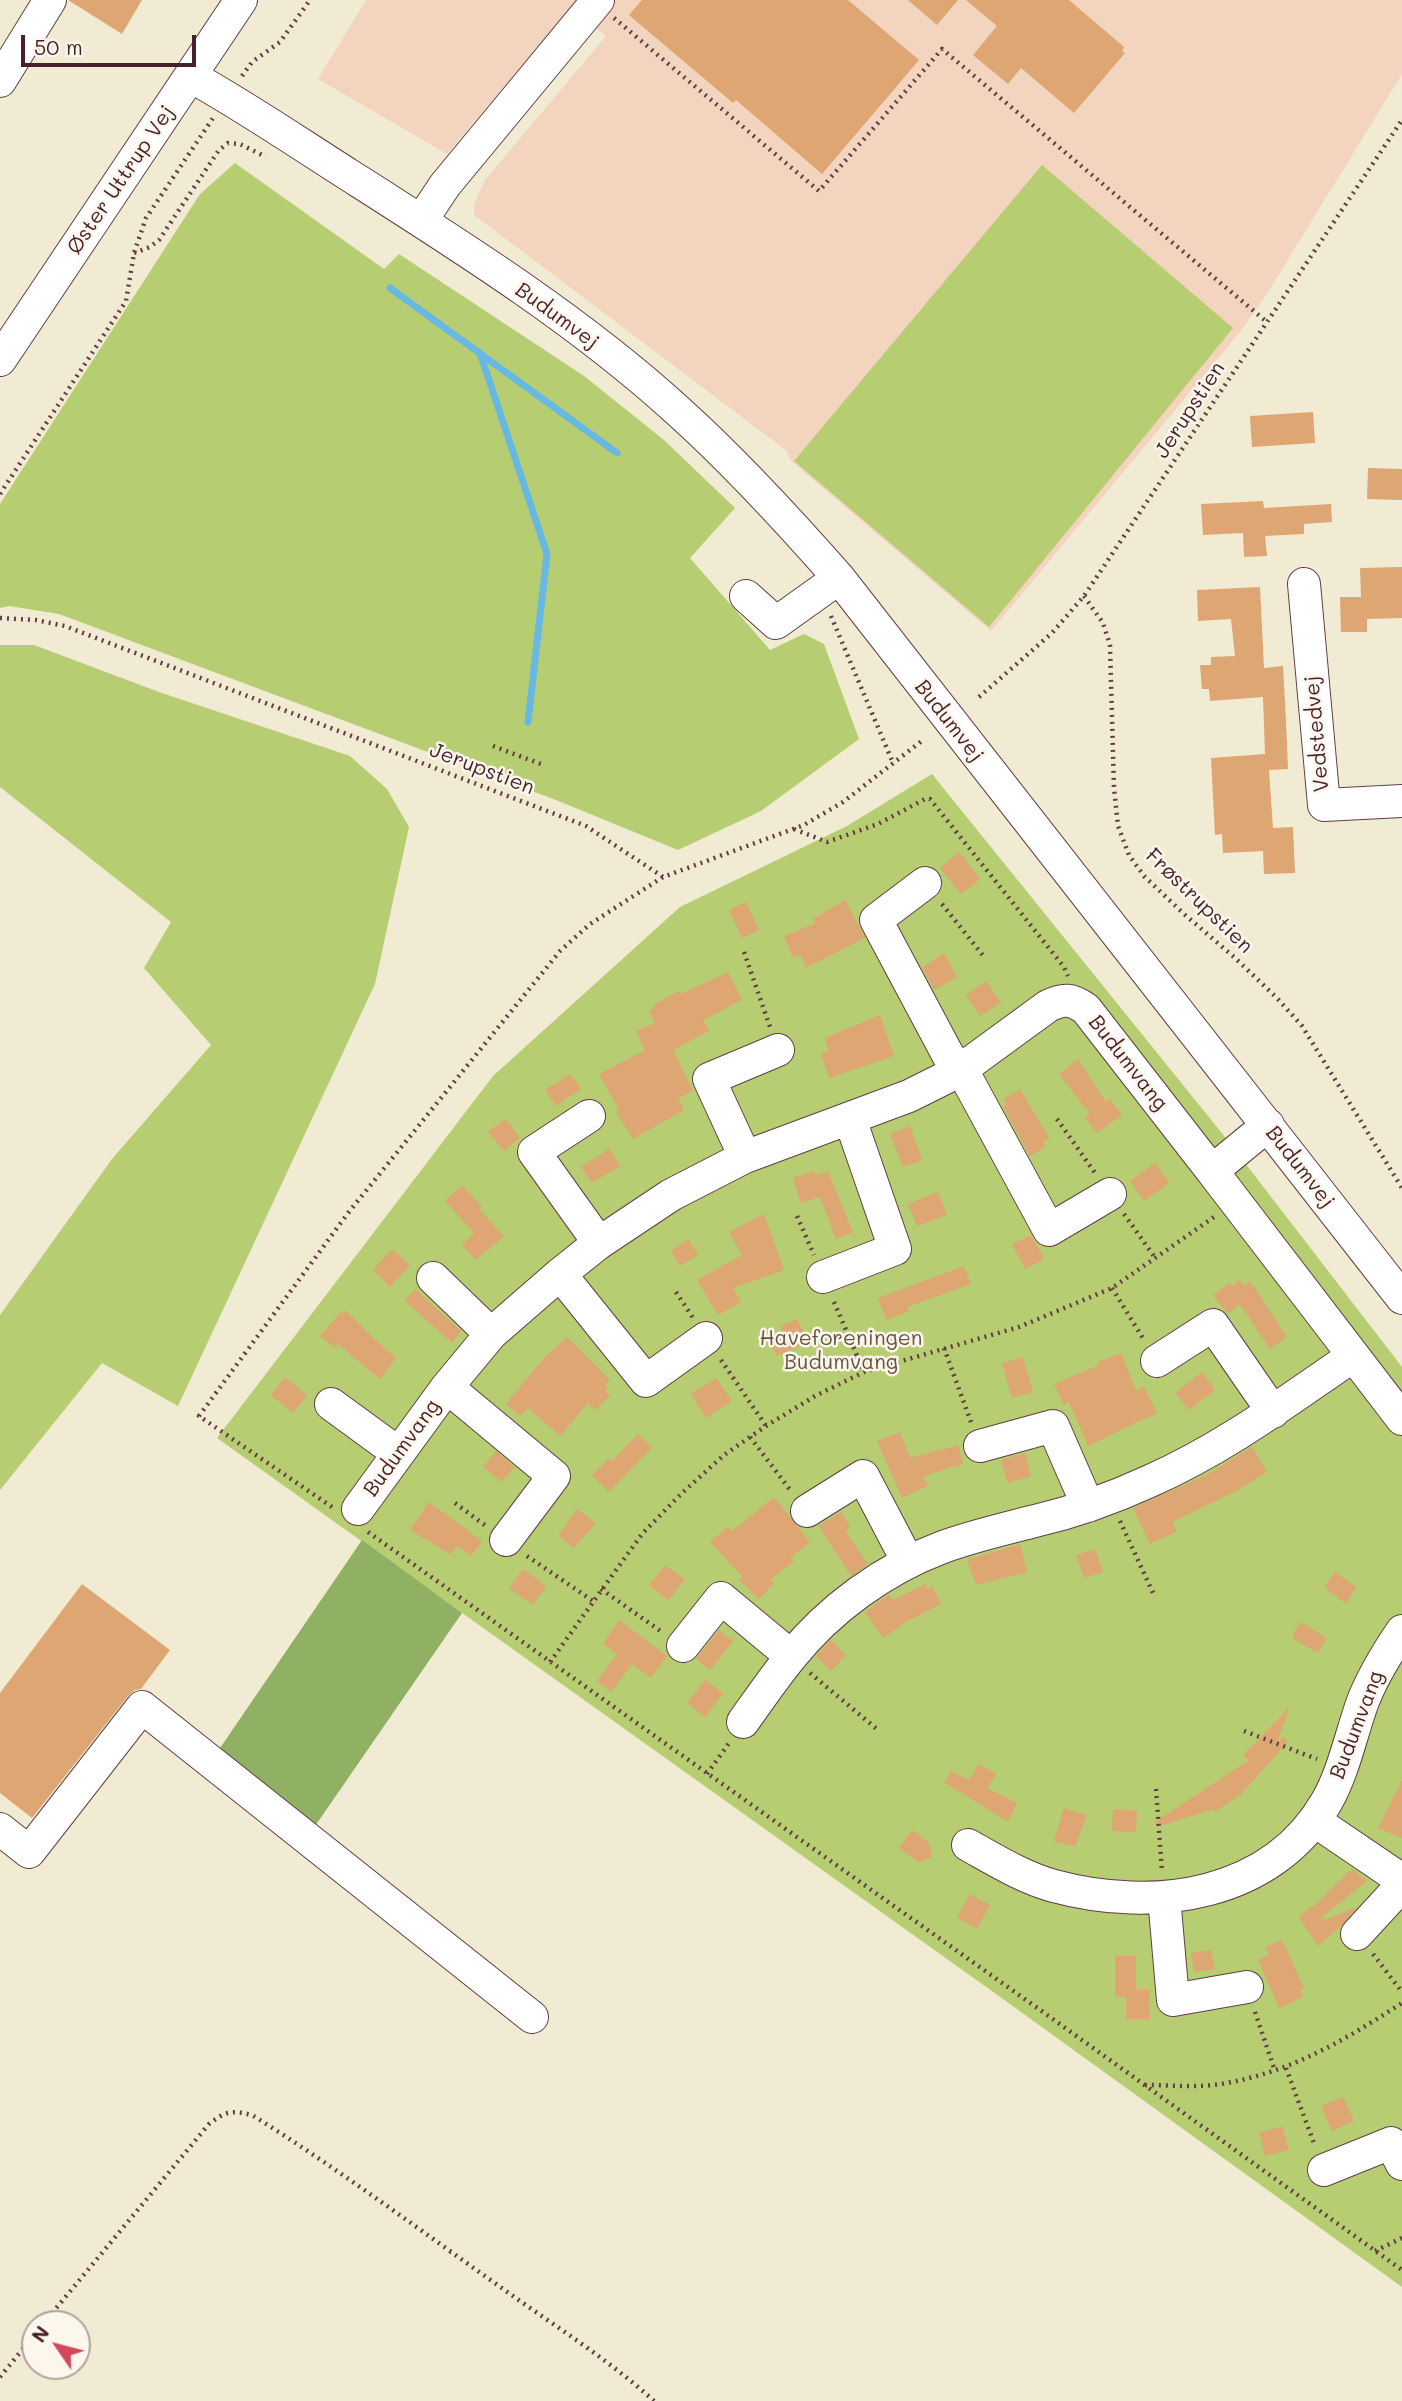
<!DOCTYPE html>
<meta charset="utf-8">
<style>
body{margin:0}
#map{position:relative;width:1402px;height:2401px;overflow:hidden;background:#f1ebd3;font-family:Mali,sans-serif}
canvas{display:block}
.north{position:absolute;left:21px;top:2310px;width:70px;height:70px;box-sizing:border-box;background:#fbf7ec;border:2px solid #b4a19f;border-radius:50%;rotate:305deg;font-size:19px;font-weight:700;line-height:28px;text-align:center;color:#4a1f2b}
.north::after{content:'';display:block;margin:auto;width:24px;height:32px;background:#d1495b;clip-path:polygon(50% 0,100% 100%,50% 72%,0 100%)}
.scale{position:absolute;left:21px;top:35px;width:175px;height:32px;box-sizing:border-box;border:4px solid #4a1f2b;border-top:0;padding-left:9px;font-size:21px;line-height:24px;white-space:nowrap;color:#4a1f2b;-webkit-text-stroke:5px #fbf7ec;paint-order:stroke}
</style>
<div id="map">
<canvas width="1402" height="2401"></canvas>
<div class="north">N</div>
<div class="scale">50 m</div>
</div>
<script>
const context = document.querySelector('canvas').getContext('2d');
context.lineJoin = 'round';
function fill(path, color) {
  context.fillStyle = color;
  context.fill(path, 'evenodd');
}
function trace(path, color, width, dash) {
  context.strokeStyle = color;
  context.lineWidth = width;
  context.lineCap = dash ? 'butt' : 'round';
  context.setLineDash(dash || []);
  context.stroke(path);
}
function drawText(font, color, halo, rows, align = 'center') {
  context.font = font + ' Mali,sans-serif';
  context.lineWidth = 5;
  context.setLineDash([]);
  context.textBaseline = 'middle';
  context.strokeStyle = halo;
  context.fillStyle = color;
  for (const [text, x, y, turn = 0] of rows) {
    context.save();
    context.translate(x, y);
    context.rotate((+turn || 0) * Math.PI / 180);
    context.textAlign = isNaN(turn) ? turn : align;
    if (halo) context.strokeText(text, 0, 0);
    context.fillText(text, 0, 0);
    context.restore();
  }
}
fill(new Path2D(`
 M366,0H1402V74L1268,292L1240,332L991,631L790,460L787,451L474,215V204L485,180L606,36L570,8L447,154L318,79Z`), '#f3d4bf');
fill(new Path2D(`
 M235,163L384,269L399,254L584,376L664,440L735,508L690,558L770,650L804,634L824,644L859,739L761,811L678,850L556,800L59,614L9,606L0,608V504L200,194Z
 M1042,165L1233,328L989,627L794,461Z
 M0,645H34L159,692L350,756L387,789L409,827L375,984L178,1406L102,1363L0,1490V1315L112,1159L211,1045L144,968L171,922L0,787Z
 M932,774L1225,1137L1402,1367V2287L1003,1999L217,1438L493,1076L680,907L847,826Z`), '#b6cd71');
fill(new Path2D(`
 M362,1540L462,1613L313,1829L216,1754Z`), '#90b063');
trace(new Path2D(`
 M390,288L617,453
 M480,353L547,554L528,722`), '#67b8e2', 7);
fill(new Path2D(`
 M68,0H142L122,34Z
 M642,0H848L919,60L822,174L736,100L733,103L629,15Z
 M908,0H958L937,25Z
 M966,0H1069L1124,47L1122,51L1125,53L1074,113L1021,68L1008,84L973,55L997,26Z
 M1313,412L1315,443L1252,447L1250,416Z
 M1368,468L1402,469V500L1367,499Z
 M1263,501L1264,508L1331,504L1332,522L1304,524V534L1265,536L1267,556L1244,557L1243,533L1203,535L1201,504Z
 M1402,567V618L1367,619V632H1341L1340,597H1361L1360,568Z
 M1260,587L1264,668L1283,666L1286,721L1288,769L1269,770L1273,828L1293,827L1295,873L1264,874L1263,851L1223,853L1222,834L1215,835L1211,758L1265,754L1263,697L1210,701L1209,689H1202L1200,665H1211V657L1235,656L1231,619L1198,621L1197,590Z
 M959,852L980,879L961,894L940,868Z
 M845,900L865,938L806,968L801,955L793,958L784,936L816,923L813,919Z
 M746,902L759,930L742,938L729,910Z
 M944,953L957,977L934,990L922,968Z
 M728,972L742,1000L703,1020L709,1031L673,1050L693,1091L678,1098L684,1110L633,1139L616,1112L619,1110L599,1074L645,1050L636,1031L655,1023L649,1010L655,1008L653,1005L679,991L681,994Z
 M986,981L1001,1002L980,1016L966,995Z
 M880,1015L894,1056L829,1078L821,1054L829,1051L825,1038Z
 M1078,1059L1106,1102L1110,1099L1122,1115L1097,1133L1085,1117L1090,1114L1059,1074Z
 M570,1074L581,1089L556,1106L545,1090Z
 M1020,1089L1049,1138L1043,1141L1046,1147L1030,1156L1003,1107L1006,1105L1003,1099Z
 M505,1119L520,1138L504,1151L488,1132Z
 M910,1126L922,1160L903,1167L890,1134Z
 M609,1149L620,1166L592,1183L581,1167Z
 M1155,1163L1169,1183L1144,1201L1130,1181Z
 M814,1171L816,1175L828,1172L853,1232L836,1239L820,1197L801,1203L793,1178Z
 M462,1185L482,1207L479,1209L504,1236L476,1260L462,1245L474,1233L445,1201Z
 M938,1192L947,1215L917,1226L908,1204Z
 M764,1214L784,1270L733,1288L741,1302L718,1315L697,1280L742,1255L729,1232Z
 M1031,1235L1044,1259L1025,1269L1012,1244Z
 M688,1239L698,1255L680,1266L671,1251Z
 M392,1249L410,1265L390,1287L373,1270Z
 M964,1266L971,1284L907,1307L909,1311L886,1320L878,1298Z
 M1240,1280L1244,1285L1250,1281L1287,1337L1270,1349L1240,1304L1229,1313L1226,1312L1213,1295L1230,1283L1232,1286Z
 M415,1289L461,1331L452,1343L405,1301Z
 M345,1310L377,1342L396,1358L380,1379L338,1344L335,1348L320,1336L340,1313L342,1314Z
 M797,1319L808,1342L777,1356L767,1339L782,1330L780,1326Z
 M567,1337L610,1380L605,1385L608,1388L605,1391L610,1396L595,1410L588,1403L560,1436L528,1408L520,1416L506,1404L546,1356Z
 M1121,1353L1136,1391L1144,1387L1157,1413L1088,1446L1069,1402L1064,1405L1054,1384L1099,1365L1098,1362Z
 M1023,1357L1033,1392L1012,1398L1002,1363Z
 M1202,1372L1215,1390L1189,1410L1175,1393Z
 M285,1377L307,1395L293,1413L271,1395Z
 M716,1378L732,1401L706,1418L691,1394Z
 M900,1432L910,1458L958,1445L963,1464L923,1476L928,1486L902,1498L877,1441Z
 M638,1434L652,1448L609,1492L592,1475L609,1458L612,1461Z
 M1252,1447L1267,1472L1236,1491L1172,1522L1177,1531L1150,1544L1133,1508L1205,1476Z
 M496,1451L514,1467L502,1482L483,1467Z
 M1025,1453L1031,1476L1008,1483L1001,1460Z
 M774,1497L810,1542L791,1557L794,1561L770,1580L774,1583L759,1599L739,1580L742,1576L710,1542L728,1527L732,1531Z
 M429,1502L482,1541L471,1556L457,1546L450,1554L410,1530Z
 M577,1509L596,1523L574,1548L558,1536Z
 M841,1512L850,1527L845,1531L868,1564L851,1576L819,1526Z
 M1020,1544L1027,1572L976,1585L967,1560Z
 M1095,1549L1103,1572L1084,1578L1076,1555Z
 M665,1565L685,1580L668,1600L649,1585Z
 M523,1569L546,1586L533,1605L509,1588Z
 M1335,1572L1356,1587L1346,1604L1324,1587Z
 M82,1584L170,1650L141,1689L135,1690L128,1696L32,1818L0,1793V1693Z
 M925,1584L927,1589L932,1586L941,1604L906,1622L883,1638L865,1612L889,1595L893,1600Z
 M619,1620L667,1656L651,1678L632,1664L611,1692L597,1681L617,1654L603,1644Z
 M1300,1622L1327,1638L1318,1653L1292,1638Z
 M719,1630L733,1641L710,1670L696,1659Z
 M831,1640L846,1655L831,1671L816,1656Z
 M705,1680L723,1693L705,1717L687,1703Z
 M1290,1707L1277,1742L1284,1737L1288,1742L1241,1794L1215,1812L1213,1809L1157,1827L1155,1822L1249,1760L1243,1755Z
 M979,1764L996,1774L987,1788L1017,1803L1008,1822L944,1782L951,1771L969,1780Z
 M1402,1780V1838L1378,1828Z
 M1064,1808L1087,1815L1075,1847L1054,1841Z
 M1113,1809L1137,1811L1136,1832L1112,1831Z
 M912,1830L929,1843L932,1857L919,1863L899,1848Z
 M1352,1869L1367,1881L1322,1917L1313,1907Z
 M970,1894L990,1905L977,1929L957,1918Z
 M1312,1906L1325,1920L1357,1907L1342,1925L1318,1946L1299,1917Z
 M1282,1940L1304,1988L1300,1990L1303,1997L1279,2008L1258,1960L1269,1955L1265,1947Z
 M1211,1950L1215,1969L1194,1972L1191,1953Z
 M1115,1956H1136V1990H1150L1149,2019H1126V1997H1115Z
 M1343,2097L1354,2121L1332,2131L1321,2106Z
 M1282,2126L1289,2150L1265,2156L1259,2133Z`), '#dea672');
const minor = new Path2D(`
 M192,77C246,107 297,142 349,175C462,247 578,320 677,410C735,462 788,520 839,578L1402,1298
 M0,81L50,0
 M421,221L445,185L598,0
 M0,360L241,0
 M1304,584L1324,805L1402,801
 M746,596L776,623L839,578
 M925,883L876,920L948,1055L968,1081L1049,1230L1110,1194
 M589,1116L534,1152L599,1243
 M745,1157L709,1079L778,1050
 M1212,1171L1402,1419
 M560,1274L646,1381L706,1338
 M823,1277L895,1249L850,1119
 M433,1278L491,1334
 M1157,1361L1213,1325L1273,1412
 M447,1387L554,1476L506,1540
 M331,1404L398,1453
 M980,1446L1053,1426L1088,1506
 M358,1509L447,1387L491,1334L560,1274L599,1243L671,1195L745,1157L909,1096L959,1071L1048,1006C1064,998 1072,999 1086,1009L1212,1171L1268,1125
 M807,1511L863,1476L908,1562
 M683,1646L721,1598L791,1656
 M743,1722C758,1701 773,1679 790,1658C829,1609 884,1569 943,1547C973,1536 1004,1529 1035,1521C1074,1512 1113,1498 1150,1481C1223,1449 1287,1401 1353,1356
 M1315,1821L1402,1880
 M0,1829L29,1852L142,1707L532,2017
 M968,1845C995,1860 1024,1878 1054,1886C1154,1913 1272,1897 1327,1801C1344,1771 1351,1734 1363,1701C1373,1676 1387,1653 1402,1631
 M1164,1897L1173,2000L1247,1987
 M1357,1934L1402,1885
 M1324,2170L1391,2143L1402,2164`);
trace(minor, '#633e44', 34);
trace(new Path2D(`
 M614,18L819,191L942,49L1267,322
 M242,76L252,62L280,42L310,0
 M134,253L150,247L159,240L219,150L228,143L240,144L266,157
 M0,494L126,301L134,253L146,218L213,118
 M1084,596L1103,623L1110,645L1114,788L1118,826L1129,855L1144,876L1184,914L1234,957L1277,998L1302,1026L1402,1188
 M831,616L893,763
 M0,618L36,620L65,626L586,826L663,877L804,825L843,802L923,740
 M979,697L1052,633L1084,596L1402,120
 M493,746L541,764
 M794,829L827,842L878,824L925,799H930L1064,967L1068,976
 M942,904L985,958
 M744,952L770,1027
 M1057,1119L1095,1173
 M1124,1214L1156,1259
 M797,1216L814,1255
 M1112,1288L1144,1340
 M676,1292L693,1318
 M834,1302L864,1372
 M944,1348L971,1422
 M721,1360L766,1426
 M750,1437L791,1491
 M455,1503L486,1526
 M332,1507L199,1416L348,1213L560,951L590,924L663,877
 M1120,1521L1154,1595
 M368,1532L1050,2017L1402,2270
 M527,1556L593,1601
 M601,1589L662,1632
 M550,1662L642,1534L681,1494L724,1455L766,1426L815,1396L864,1372L1019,1327L1112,1288L1214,1217
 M810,1673L878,1730
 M1244,1731L1317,1759
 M707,1774L729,1743
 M1156,1789L1162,1872
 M1373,1954L1402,1992
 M1255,2012L1275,2071
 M1286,2068L1315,2146
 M1145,2085C1170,2085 1197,2088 1221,2084C1292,2072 1343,2041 1402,2003
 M1375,2251L1402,2238
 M43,2324L209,2124C226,2111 231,2110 252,2115C337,2168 417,2228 499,2286C550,2323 607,2358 654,2401
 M0,2377L35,2334`), '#633e44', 4.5, [2, 5]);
trace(minor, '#fff', 32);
drawText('21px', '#4a1f2b', '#fbf7ec', [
 ["Øster Uttrup Vej",121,180,-56],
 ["Budumvej",557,316,36],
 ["Jerupstien",1190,410,-57],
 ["Budumvej",949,721,52],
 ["Vedstedvej",1317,734,-95],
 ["Jerupstien",482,769,21],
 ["Frøstrupstien",1199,901,44],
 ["Budumvang",1128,1063,52],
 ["Budumvej",1300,1167,52],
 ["Budumvang",402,1448,-54],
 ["Budumvang",1357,1725,-69]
]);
drawText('21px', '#6a5340', '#fbf7ec', [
 ["Haveforeningen",841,1339],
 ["Budumvang",841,1363]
]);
</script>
